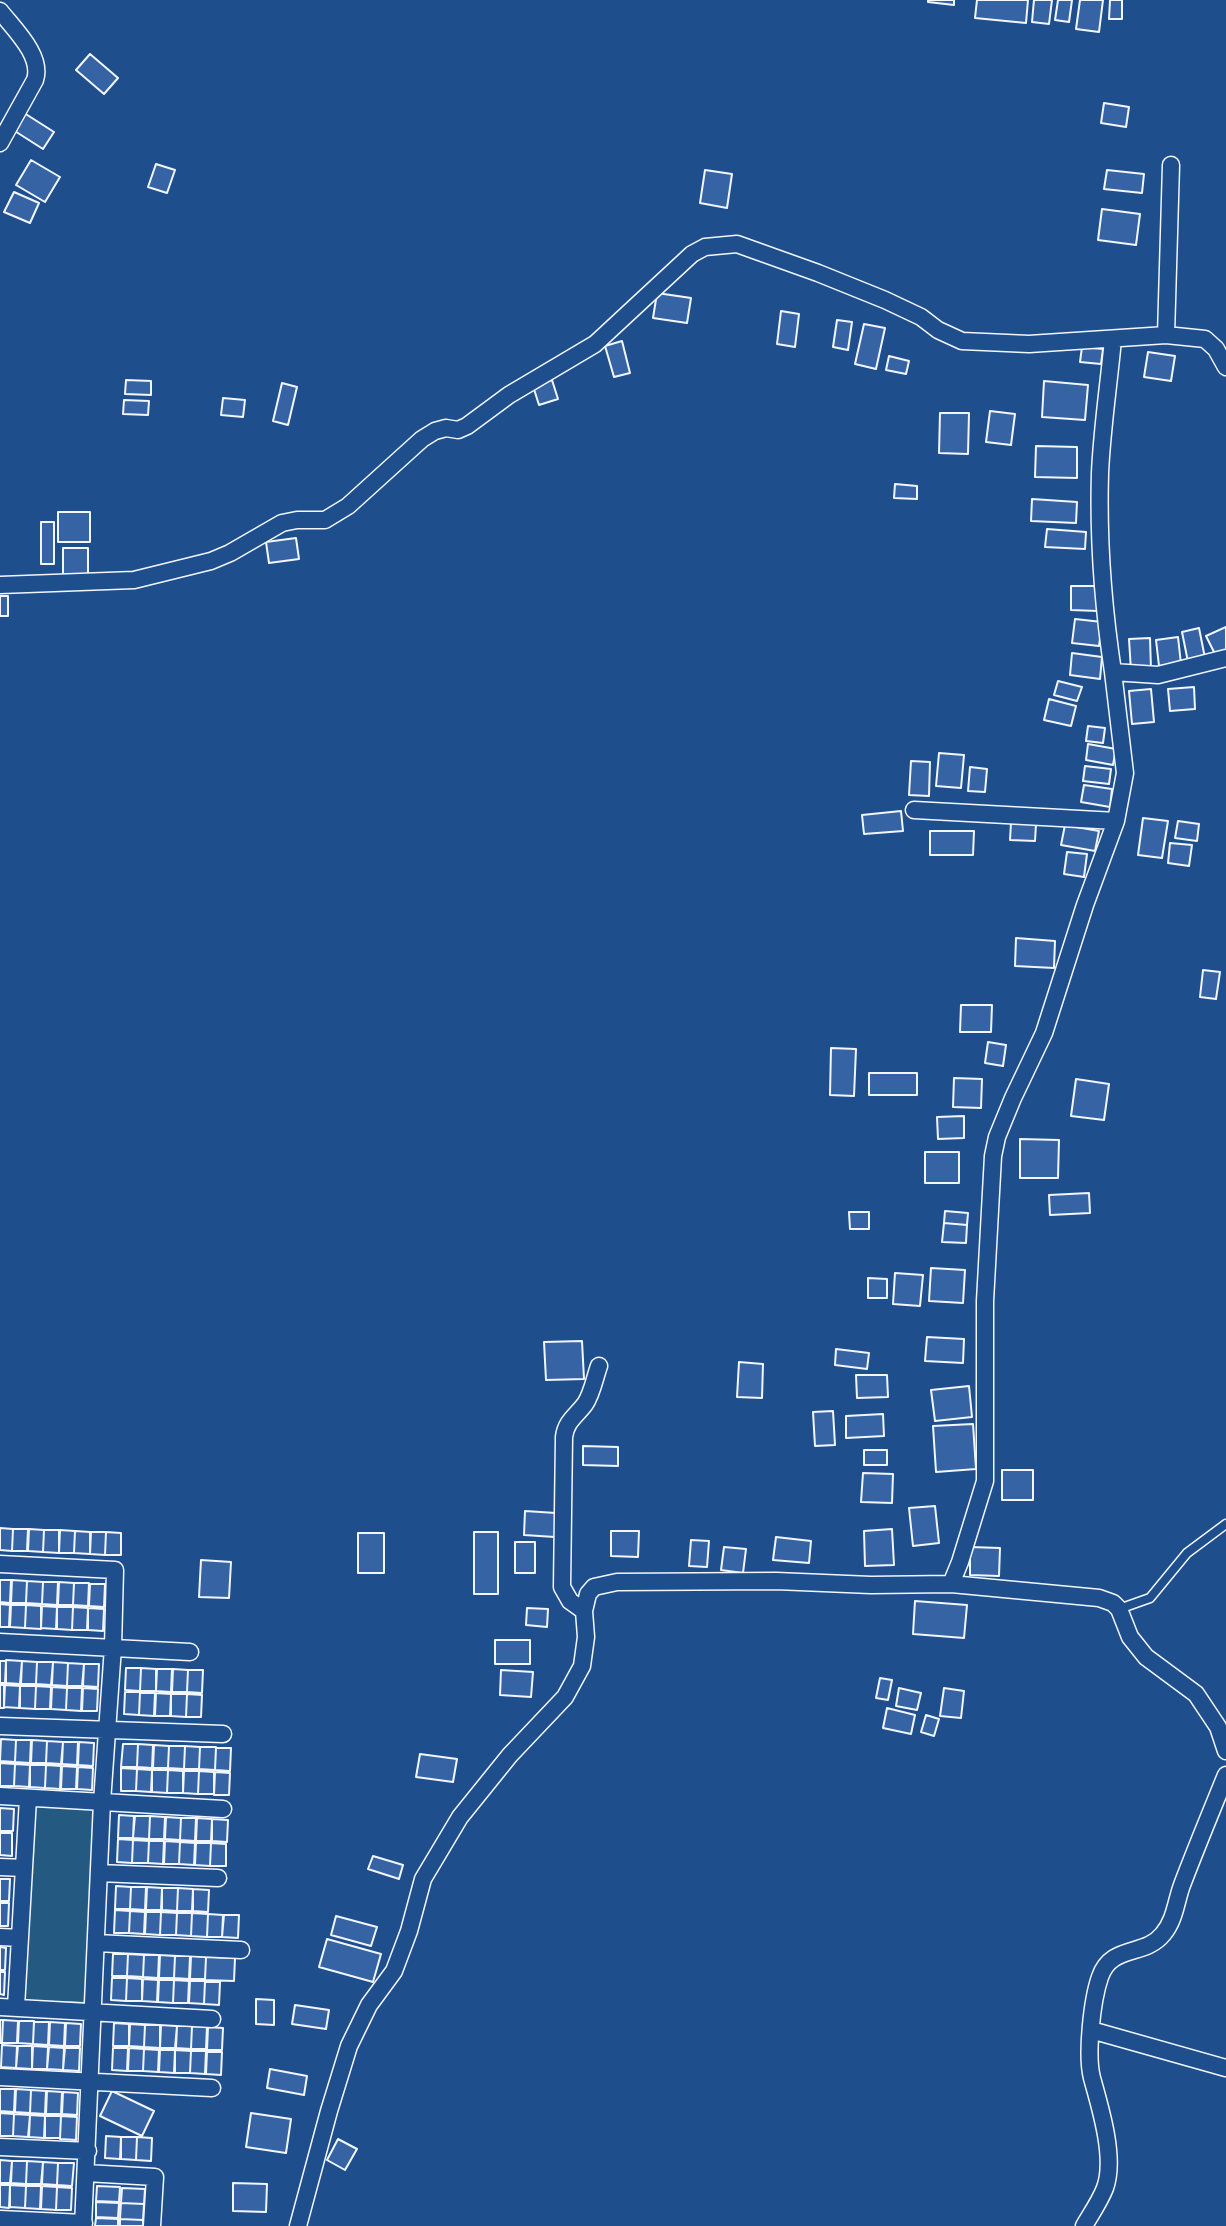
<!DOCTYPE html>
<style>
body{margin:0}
canvas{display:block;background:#1f4e8c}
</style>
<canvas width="1226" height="2226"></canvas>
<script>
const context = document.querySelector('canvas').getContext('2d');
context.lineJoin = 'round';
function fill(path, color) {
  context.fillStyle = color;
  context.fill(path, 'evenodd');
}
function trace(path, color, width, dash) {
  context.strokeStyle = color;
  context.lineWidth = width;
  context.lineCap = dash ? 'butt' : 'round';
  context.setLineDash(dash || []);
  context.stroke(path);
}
const green = new Path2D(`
 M33,1805L96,1808L86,2003L24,2001Z`);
fill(green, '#245a82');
trace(green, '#a8bbd7', 2);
const building = new Path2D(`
 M928,0H954V5L928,2Z
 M977,0H1028L1026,23L975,18Z
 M1034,0H1052L1049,24L1032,22Z
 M1058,0H1072L1069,22L1055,20Z
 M1080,0H1103L1099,32L1076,29Z
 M1110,0H1122V19H1109Z
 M90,54L118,78L104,94L76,70Z
 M1104,103L1129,107L1126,127L1101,123Z
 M21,111L54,132L43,149L10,128Z
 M31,160L60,177L45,202L16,185Z
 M156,164L175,170L167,193L148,187Z
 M705,170L732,174L727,208L700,203Z
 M1107,170L1144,174L1142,193L1104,189Z
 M14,192L39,203L30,223L4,212Z
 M1102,209L1140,214L1136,245L1098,240Z
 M657,293L691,298L687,323L653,318Z
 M781,311L799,314L795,347L777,344Z
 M837,320L852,322L848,350L833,347Z
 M864,324L885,328L876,369L855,364Z
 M622,341L630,373L614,377L605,346Z
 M1082,347L1103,349L1101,364L1080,362Z
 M1148,352L1175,356L1171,381L1144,377Z
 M889,356L909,361L906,374L886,370Z
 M126,380L151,381V395L125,394Z
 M552,380L558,399L539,405L533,386Z
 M1044,381L1088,385L1085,420L1042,417Z
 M282,383L297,387L288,425L273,421Z
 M223,398L245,400L243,417L221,415Z
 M124,400L149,401L148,415L123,414Z
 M990,411L1015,414L1011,445L986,442Z
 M940,413H969L968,454L939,453Z
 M1036,446L1077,447V478L1035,477Z
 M895,484L917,486V499L894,498Z
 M1032,499L1077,502L1076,523L1031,521Z
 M58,512H90V542H58Z
 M41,522H54V564H41Z
 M1047,529L1086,532L1085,549L1045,547Z
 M296,538L299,559L269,563L266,542Z
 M63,548H88V576H63Z
 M1071,586H1098V611L1071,610Z
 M0,596H8V616H0Z
 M1075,619L1102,622L1099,646L1072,643Z
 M1226,627V652L1216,656L1206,636Z
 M1199,628L1205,658L1188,662L1182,632Z
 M1178,637L1181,664L1159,666L1156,640Z
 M1150,638L1151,670L1131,671L1129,639Z
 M1072,653L1102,657L1100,679L1070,675Z
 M1058,681L1082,687L1077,701L1054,695Z
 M1194,687L1195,709L1170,711L1168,689Z
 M1151,689L1154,722L1132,724L1129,691Z
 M1049,699L1076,706L1071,726L1044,720Z
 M1088,726L1105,728L1103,743L1086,741Z
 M1088,744L1116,749L1113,765L1086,760Z
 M939,753L964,755L961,788L936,786Z
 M911,761L930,762L929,796L909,795Z
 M1085,766L1111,769L1109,784L1083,781Z
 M970,767L987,769L985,792L968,791Z
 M1084,785L1112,789L1110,807L1081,802Z
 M901,811L903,831L864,834L862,815Z
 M1143,818L1168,821L1162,858L1138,855Z
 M1178,821L1199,824L1197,841L1175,838Z
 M1011,822L1036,824L1035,841L1010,840Z
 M1065,825L1099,831L1095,851L1061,845Z
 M930,831H974L973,855H930Z
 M1170,843L1192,845L1189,866L1168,863Z
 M1067,852L1087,854L1084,877L1064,874Z
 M1016,938L1055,941L1054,968L1015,966Z
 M1203,970L1220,972L1216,999L1200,997Z
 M961,1005H992L991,1032H960Z
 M988,1042L1006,1045L1003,1066L985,1063Z
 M831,1048L856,1049L854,1096L830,1095Z
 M869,1073H917V1095H869Z
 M954,1078L982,1079L981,1108L953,1107Z
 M1076,1079L1109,1084L1104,1120L1071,1116Z
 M964,1116V1138L938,1139L937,1117Z
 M1020,1139L1059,1140L1058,1178H1020Z
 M925,1152H959V1183H925Z
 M1089,1193L1090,1213L1050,1215L1049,1195Z
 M945,1211L968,1213L967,1225L944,1223Z
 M849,1212H869V1229H850Z
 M944,1223L967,1225L966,1243L942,1242Z
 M931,1268L965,1270L963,1303L929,1301Z
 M895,1273L923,1275L920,1306L893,1304Z
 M868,1278L887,1279V1298H868Z
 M927,1337L964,1339L963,1363L925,1361Z
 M582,1341L584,1379L546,1380L544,1342Z
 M836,1349L869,1353L867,1369L835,1365Z
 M739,1362L763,1364L762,1398L737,1397Z
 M856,1375H887L888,1397L857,1398Z
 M969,1386L972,1417L935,1421L931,1390Z
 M833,1411L835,1445L815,1446L813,1412Z
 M883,1414L884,1436L846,1438V1416Z
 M973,1424L976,1469L936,1472L933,1426Z
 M583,1446L618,1447V1466L583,1465Z
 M864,1450H887V1465H864Z
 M1002,1470H1033V1500H1002Z
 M863,1473L893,1474L892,1503L861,1502Z
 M935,1506L939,1543L913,1546L909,1508Z
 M525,1511L556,1513L555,1537L524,1535Z
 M0,1528L13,1529L12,1551L0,1550Z
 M13,1529H28L27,1551H12Z
 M29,1529L44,1530L43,1552L28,1551Z
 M892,1529L894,1565L865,1566L864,1531Z
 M44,1530H59V1553L43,1552Z
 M60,1530L75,1531L74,1553H59Z
 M75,1531L90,1532V1554L74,1553Z
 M611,1531H639L638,1557L611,1556Z
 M91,1532H106L105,1555L90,1554Z
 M106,1532L121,1533V1555H105Z
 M474,1532H498V1594H474Z
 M358,1533H384V1573H358Z
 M776,1537L811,1541L809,1563L773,1560Z
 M691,1540L709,1541L707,1567L689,1566Z
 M515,1542H535V1573H515Z
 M724,1547L746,1549L743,1573L721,1570Z
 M970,1547L1000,1548L999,1576L970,1575Z
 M201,1560L231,1562L229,1598L199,1597Z
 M0,1580H11L10,1603L0,1602Z
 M12,1580L27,1581L26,1603H11Z
 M27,1581L43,1582L42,1604L26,1603Z
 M43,1582H58L57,1605L42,1604Z
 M59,1582L74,1583L73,1605H58Z
 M74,1583H89L88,1606L73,1605Z
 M90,1584H105L104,1607L89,1606Z
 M915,1601L967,1605L964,1638L913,1634Z
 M0,1604L10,1605L9,1627H0Z
 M11,1605H26L25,1628L10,1627Z
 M26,1605L41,1606V1629L25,1628Z
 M42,1606L57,1607L56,1629L41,1628Z
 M57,1607H73L72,1630L57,1629Z
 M73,1607L88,1608L87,1630H72Z
 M88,1608L104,1609L103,1631L88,1630Z
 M527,1608L548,1609L547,1627L526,1625Z
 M495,1640H530V1664H495Z
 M6,1660L22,1661L20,1684L6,1683Z
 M0,1661H6L5,1683H0Z
 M22,1661L37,1662L36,1684H21Z
 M37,1662H53L51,1685L36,1684Z
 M53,1662L68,1663L67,1686L52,1685Z
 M68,1663L84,1664L82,1686H67Z
 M84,1664H99L98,1687L83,1686Z
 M126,1668H141L140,1691L125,1690Z
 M141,1668L156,1669V1691H140Z
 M157,1669H172L171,1692L156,1691Z
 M173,1669L188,1670L187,1692H172Z
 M188,1670H203L202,1693L187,1692Z
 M501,1670L533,1672L531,1697L500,1695Z
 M880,1678L892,1680L888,1700L876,1698Z
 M0,1685H4V1708H0Z
 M5,1685L20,1686L19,1708L4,1707Z
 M20,1686H36L35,1709L20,1708Z
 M36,1686L51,1687L50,1709H35Z
 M52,1687L67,1688L66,1710L51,1709Z
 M67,1688H82L81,1711L66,1710Z
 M83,1688L98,1689L97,1711H82Z
 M899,1688L921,1693L917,1710L896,1706Z
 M944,1688L964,1691L961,1718L940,1716Z
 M125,1692H140L139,1715L124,1714Z
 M140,1693H155L154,1716L139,1715Z
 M156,1693L171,1694L170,1716H155Z
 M171,1694H187L186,1717L171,1716Z
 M187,1694L202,1695L201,1717H186Z
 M887,1708L915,1715L911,1734L883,1728Z
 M926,1715L939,1719L934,1736L921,1732Z
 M1,1739L16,1740L15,1762L0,1761Z
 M16,1740H31L30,1763L15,1762Z
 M32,1740L47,1741L46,1763H31Z
 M47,1741L63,1742L61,1764L46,1763Z
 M63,1742H78L77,1765L62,1764Z
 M79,1742L94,1743L93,1766L78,1765Z
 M123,1744H138L137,1767H121Z
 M138,1744L153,1745L152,1768L137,1767Z
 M154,1745L169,1746L168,1768H153Z
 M169,1746H185L184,1769L168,1768Z
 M185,1746L200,1747L199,1769H184Z
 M200,1747H216L215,1770L199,1769Z
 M216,1748H231L230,1771L215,1770Z
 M420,1754L457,1759L453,1782L416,1777Z
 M0,1763L15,1764L14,1786H0Z
 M15,1764L30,1765L29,1787L14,1786Z
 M30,1765H46L45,1788L30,1787Z
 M46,1765L61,1766L60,1789L45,1788Z
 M62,1766L77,1767L76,1789H61Z
 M78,1767L93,1768L92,1790L77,1789Z
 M121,1768L137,1769L136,1791H121Z
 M137,1769L152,1770L151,1792L136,1791Z
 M152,1770H168L167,1793L152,1792Z
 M168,1770L183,1771V1793H167Z
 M184,1771H199L198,1794L183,1793Z
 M199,1771L214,1772V1794H198Z
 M215,1772L230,1773L229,1795H214Z
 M0,1808L14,1809L13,1831H0Z
 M119,1815L134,1816L133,1838H118Z
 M135,1816H150L149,1839L133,1838Z
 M150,1816L165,1817L164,1839H149Z
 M166,1817L181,1818L180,1840L165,1839Z
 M181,1818H196L195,1841L180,1840Z
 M197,1818L212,1819L211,1841H196Z
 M212,1819L228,1820L227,1842L212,1841Z
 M0,1833H12V1856L0,1855Z
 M118,1839L133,1840L132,1863L117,1862Z
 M133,1840L149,1841L148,1863H132Z
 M149,1841H164L163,1864L148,1863Z
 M165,1841L180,1842L179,1864H164Z
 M180,1842L195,1843L194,1865L179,1864Z
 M196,1843H211L210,1866L195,1865Z
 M211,1843L226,1844V1866H210Z
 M373,1856L403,1865L399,1879L368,1869Z
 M0,1879H10L9,1901H0Z
 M116,1886L131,1887L130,1909H115Z
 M131,1887H146L145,1910L130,1909Z
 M147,1887L162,1888L161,1910H146Z
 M162,1888H178L177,1911L162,1910Z
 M178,1888L193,1889L192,1911H177Z
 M193,1889L209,1890L208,1912L193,1911Z
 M0,1903H9L8,1926H0Z
 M115,1910L130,1911L129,1933H114Z
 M130,1911L145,1912L144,1934L129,1933Z
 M146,1912H161L160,1935L145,1934Z
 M161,1912L177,1913L176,1935H160Z
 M177,1913H192L191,1936L176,1935Z
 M192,1913L208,1914L207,1937L191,1936Z
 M208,1914L223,1915L222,1937H207Z
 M224,1915H239L238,1938L222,1937Z
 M336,1916L377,1927L371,1946L331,1935Z
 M327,1939L381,1954L373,1982L319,1967Z
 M0,1947L6,1948L5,1970H0Z
 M113,1954H128L127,1976H112Z
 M128,1954L144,1955L143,1977L127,1976Z
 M144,1955H159L158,1978L143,1977Z
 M160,1955L175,1956L174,1978H159Z
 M175,1956H190L189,1979L174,1978Z
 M191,1956L206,1957L205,1979H190Z
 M206,1957L235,1958L234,1981L205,1980Z
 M0,1972H5L4,1995L0,1994Z
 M112,1978H127L126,2001L111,2000Z
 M127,1978L142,1979V2001H126Z
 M143,1979L158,1980L157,2002L142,2001Z
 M159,1980H174L173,2003L158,2002Z
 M174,1980L189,1981L188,2003H173Z
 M190,1981H205L204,2004L189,2003Z
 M205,1982H220L219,2005L204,2004Z
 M256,1999L274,2000V2025L256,2024Z
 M295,2005L329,2010L326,2029L292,2024Z
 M0,2020H3L2,2043H0Z
 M3,2020L18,2021L17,2043H2Z
 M19,2021H34L33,2044L18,2043Z
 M34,2022H49L48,2045L33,2044Z
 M50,2022L65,2023L64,2046L49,2045Z
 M66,2023L81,2024L80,2046H65Z
 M114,2023L129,2024V2046H113Z
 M130,2024L145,2025L144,2047L129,2046Z
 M145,2025H160V2048L144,2047Z
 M161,2025L177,2026L175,2048H160Z
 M177,2026H192L191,2049L176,2048Z
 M192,2026L207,2027L206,2049H191Z
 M208,2027L223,2028L222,2050H207Z
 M2,2045L17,2046L16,2068L1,2067Z
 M18,2046H32V2069L16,2068Z
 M33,2046L48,2047L47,2069H32Z
 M49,2047L64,2048L63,2070L47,2069Z
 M65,2048H80L79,2071L63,2070Z
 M113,2048H128L127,2071L112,2070Z
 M129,2048L144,2049L143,2071H128Z
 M144,2049L159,2050L158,2072L143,2071Z
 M160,2050H175L174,2073L159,2072Z
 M175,2050L191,2051L190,2073H175Z
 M191,2051H206L205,2074L190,2073Z
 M207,2052H222L221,2075L206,2074Z
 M270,2069L307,2076L304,2095L267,2088Z
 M0,2089H15L14,2112L0,2111Z
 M16,2089L31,2090L30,2113L15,2112Z
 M31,2090L46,2091L45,2114L30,2113Z
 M47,2091L62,2092L61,2114H46Z
 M112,2091L154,2111L142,2136L100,2116Z
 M63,2092L78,2093L77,2115L62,2114Z
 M0,2113L14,2114L13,2136H0Z
 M251,2113L291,2119L286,2153L246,2147Z
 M14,2114L30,2115L28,2137L13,2136Z
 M30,2115L45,2116L44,2138L29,2137Z
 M45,2116H61L60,2138H45Z
 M61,2116L77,2117L76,2140L60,2139Z
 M106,2136L121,2137L120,2159L105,2158Z
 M121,2137H137L136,2160L121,2159Z
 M137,2137L152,2138L151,2161L136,2160Z
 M338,2139L357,2149L345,2170L327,2160Z
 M0,2160L12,2161L10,2183H0Z
 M12,2161H27L26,2184L11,2183Z
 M27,2161L43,2162L41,2184H26Z
 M43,2162L58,2163L57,2185L42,2184Z
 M58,2163H74L72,2186L57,2185Z
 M233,2183L267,2184L266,2212L233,2211Z
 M0,2185H10L9,2208L0,2207Z
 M10,2185L26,2186L25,2208L10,2207Z
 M26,2186H41L40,2209L25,2208Z
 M42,2186L57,2187L56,2210L41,2209Z
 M97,2186L120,2187L119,2202L96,2201Z
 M57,2187L72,2188L71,2210H56Z
 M122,2188L145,2189L144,2204L121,2203Z
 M96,2202L119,2203L118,2218L96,2217Z
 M121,2203L144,2204L143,2220L120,2219Z
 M96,2218L118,2219V2226H95Z
 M120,2219L143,2220V2226H120Z`);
fill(building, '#3563a3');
trace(building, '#f2f6ff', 2);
const lane = new Path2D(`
 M1119,1609L1150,1598L1187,1553L1226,1524`);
const street = new Path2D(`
 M0,11C14,29 43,56 35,80L0,143
 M1166,335L1171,165
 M0,585L134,580L211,561L230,553L282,523L297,520H325L348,506L422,439L435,431L446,428L458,430L467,426L509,395L595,344L692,254L705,247L737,244L818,273L885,300L921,317L938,330L962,341L1029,344L1166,335L1205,339L1216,349L1226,367
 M1113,672C1103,606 1098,540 1100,473C1102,428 1109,383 1113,339
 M914,810L1116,821
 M0,1564L115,1570L113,1647L102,1802L83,2226
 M951,1584L1099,1598L1113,1603L1119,1609L1130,1637L1146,1657L1196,1694L1218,1727L1226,1751
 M584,1611L570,1601L562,1587L564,1437C566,1421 576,1416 585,1404C592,1394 595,1377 599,1366
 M0,1642L190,1652
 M0,1726L223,1734
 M0,1796L223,1809
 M0,1867L24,1868
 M99,1873L218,1878
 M0,1937L20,1938
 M96,1943L241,1950
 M0,2007L212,2019
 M16,2007L28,1798
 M1091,2030L1226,2068
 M0,2077L212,2088
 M0,2147L88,2151
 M86,2173L155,2177L152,2226
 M0,2219L84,2223
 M298,2226L329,2111L349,2046L369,2005L394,1971L409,1931L423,1879L460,1817L510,1755L565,1697L582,1666L586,1637L584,1611L588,1594L594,1587L617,1582L776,1581L871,1585L951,1584L960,1562L985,1481V1301L993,1156L997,1137L1013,1098L1044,1033L1085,905L1116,821L1125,773L1113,672L1158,675L1226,658
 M1084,2226C1091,2214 1100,2201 1105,2188C1116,2158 1100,2107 1092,2078C1086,2055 1092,2000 1100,1977C1111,1944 1145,1957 1163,1934C1175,1920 1176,1901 1182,1885C1196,1848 1211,1812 1226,1775`);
trace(lane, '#f2f6ff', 11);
trace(street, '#f2f6ff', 19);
trace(lane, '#1f4e8c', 8);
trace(street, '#1f4e8c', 16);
</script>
